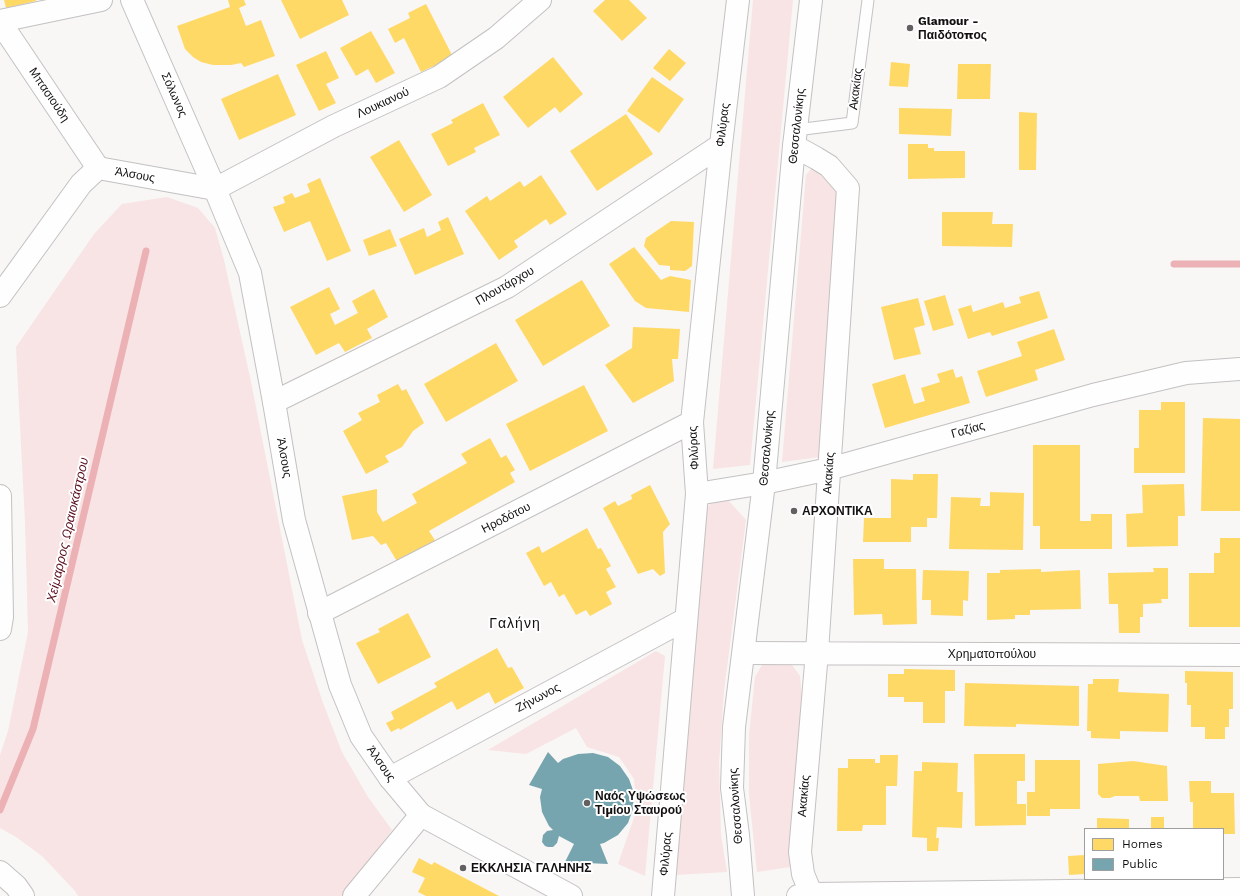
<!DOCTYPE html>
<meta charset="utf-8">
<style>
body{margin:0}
#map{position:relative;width:1240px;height:896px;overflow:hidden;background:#f9f6f6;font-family:"Work Sans",sans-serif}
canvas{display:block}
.legend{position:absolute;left:1084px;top:828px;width:140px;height:52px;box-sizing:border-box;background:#fff;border:1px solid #a09fa0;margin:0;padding:5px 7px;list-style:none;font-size:12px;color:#121011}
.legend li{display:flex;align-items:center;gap:8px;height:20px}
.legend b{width:20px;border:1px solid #a09fa0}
</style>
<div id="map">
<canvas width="1240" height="896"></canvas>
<ul class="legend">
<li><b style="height:11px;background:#ffd966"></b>Homes</li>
<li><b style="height:11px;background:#76a5af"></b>Public</li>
</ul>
</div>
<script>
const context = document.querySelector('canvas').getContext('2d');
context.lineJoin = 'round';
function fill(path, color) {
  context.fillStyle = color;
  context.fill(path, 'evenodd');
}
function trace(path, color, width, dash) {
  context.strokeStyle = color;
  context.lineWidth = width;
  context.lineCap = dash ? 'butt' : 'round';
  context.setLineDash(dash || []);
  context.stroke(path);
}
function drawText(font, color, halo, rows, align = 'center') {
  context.font = font + ' "Work Sans",sans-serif';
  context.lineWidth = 4;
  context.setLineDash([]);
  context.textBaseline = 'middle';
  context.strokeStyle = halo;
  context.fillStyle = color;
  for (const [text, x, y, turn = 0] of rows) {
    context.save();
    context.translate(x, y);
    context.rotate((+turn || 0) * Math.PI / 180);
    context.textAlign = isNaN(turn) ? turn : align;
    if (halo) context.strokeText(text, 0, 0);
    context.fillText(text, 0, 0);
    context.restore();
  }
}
fill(new Path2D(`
 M753,0H793L750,465L713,469Z
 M811,169H818L841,196L820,457L782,462L806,175Z
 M167,197L198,208L215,228L224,260L250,377L302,640L323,703L342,752L368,797L392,830L342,896H78L75,891L42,856L16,837L0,828V755L8,731L28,632L25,522L16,347L94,234L122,204Z
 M728,500L746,520L724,691L719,764L721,835L727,872L675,875L704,513L711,503Z
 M656,651L665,656L645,876L618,864L637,809L634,779L619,757L587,747L576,728L526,754L488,750Z
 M766,658L790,662L800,676L802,698L790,867L757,872L749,795V735L755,677Z`), '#f8e4e4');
fill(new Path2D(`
 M4,0H36V1L6,8Z
 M228,0H244L246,5L239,8L246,26L261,20L275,56L244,67L241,63L231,65H213L201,62L193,57L185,49L177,26L230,7Z
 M281,0H342L349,15L300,39Z
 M605,0H629L647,18L622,41L593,11Z
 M426,4L453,57L421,72L404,38L395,43L388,29L410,18L408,13Z
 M371,31L395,73L376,83L368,69L356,76L340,48Z
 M669,49L686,63L670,81L653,68Z
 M326,51L339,78L326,84L336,103L319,111L296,65Z
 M553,57L583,94L560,113L555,107L528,128L503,97Z
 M891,62L910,64L908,87L889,86Z
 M958,64H991L990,99H957Z
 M278,74L296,115L239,140L221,99Z
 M652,77L684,99L659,133L627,111Z
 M483,103L500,135L474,148L476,152L448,166L431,134L453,123L451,120Z
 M899,108L952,109L951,136L899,134Z
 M1019,112L1037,113L1036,170H1019Z
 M626,114L653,154L597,191L570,151Z
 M399,140L432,195L404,212L370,157Z
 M908,144H928V148H934V151H965V178L908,179Z
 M541,175L567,214L550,225L546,219L514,241L518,247L499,260L465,211L487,196L490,201L520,181L524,187Z
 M320,178L351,251L327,261L310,221L284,232L273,207L285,203L283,197L292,193L295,198L310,192L307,184Z
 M942,212H993L992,224H1013L1012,247L942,246Z
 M448,217L464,254L415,275L399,239L424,228L427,237L441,230L438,222Z
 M671,221L694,222L692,266L685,271L670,270V266L659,265L644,246L646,238Z
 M390,229L397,246L369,256L363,240Z
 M634,247L661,280L670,276L691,280L689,312L646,308L635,301L609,264Z
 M582,280L610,326L543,366L515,320Z
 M329,287L340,309L330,314L335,325L358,313L352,301L374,289L388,317L367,329L372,338L345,352L339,343L316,355L290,307Z
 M1039,291L1048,318L992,336L990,332L968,339L958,309L971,305L973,312L1003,302L1005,308L1021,303L1019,297Z
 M945,295L954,325L933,331L924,301Z
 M918,298L925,325L914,328L921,354L894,360L881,307Z
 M633,327L680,329L678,359H672L674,381L633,403L605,365L632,348Z
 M1054,329L1065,360L1035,370L1038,380L986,397L977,371L1022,356L1017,342Z
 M496,343L518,381L446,422L424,384Z
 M953,369L956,378L962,376L970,403L885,428L872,384L905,374L914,404L925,401L921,388L940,382L937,374Z
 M398,384L402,391L406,389L424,423L413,431L402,447L385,456L389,462L366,474L343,431L362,420L358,413L380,402L377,395Z
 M584,385L608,431L530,471L506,424Z
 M1161,402H1185V473H1134V448H1139V410H1161Z
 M1203,418L1240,419V511H1201Z
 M490,438L501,458L506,455L515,470L510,473L515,482L429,531L436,542L398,563L386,543L381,545L373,536L352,540L342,496L377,489V512L383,522L417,503L412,494L467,463L461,454Z
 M1033,445H1080V521H1091V514H1112V549H1040V526H1033Z
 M913,474H938L937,518H927V527H911V542H863L864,518H891V479L913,480Z
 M1184,484L1185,516H1178V546L1127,547L1126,514L1143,513L1142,485Z
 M650,485L670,524L663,532L665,573L660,576L653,569L638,574L603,508L615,501L618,506L632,499L631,495Z
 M990,492L1024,493L1023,550L949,549L951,497L981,498L980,506H990Z
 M587,528L598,549L601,548L611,566L606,569L616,587L606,592L612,604L590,616L586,610L576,615L564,594L559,597L551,582L544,586L526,553L539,546L542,553Z
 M1220,538H1240V627H1189V573H1214V553H1220Z
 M853,559H884V569H916L917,624L883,625L882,614L854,615Z
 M1153,568H1168V599H1161L1162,603L1143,604V617H1140V633H1119L1118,604H1109L1108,573L1154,572Z
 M1041,569V572L1080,570L1081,609L1030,610V615H1015V619L987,620V573H1000V570Z
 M923,570L969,571L968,601L963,600V616L931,615V600H922Z
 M408,613L431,657L378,684L356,643L380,632L378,629Z
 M497,648L508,668L512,667L524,688L495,704L489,692L457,710L452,701L400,730L399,728L391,732L386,723L394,719L391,712L437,687L434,683Z
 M904,669L955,670V691H945V723H923V702H904V697H888V674H904Z
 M1185,671L1233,672V709H1229V727H1225V739H1205V727H1191V705H1187V683H1185Z
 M1093,679H1119L1118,692L1169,694L1168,732L1120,731V739L1091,738V731H1087L1088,684H1093Z
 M965,683L1079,686V726L1016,724V727L964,726Z
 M974,754H1025V781H1017V804H1026V825L975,826Z
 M880,755H898L897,786H886V825H863L862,831H837L838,768H848V759H875V763H880Z
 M1035,760H1080V809H1050V816H1027V792H1035Z
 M1133,761L1167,766L1168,801H1140L1139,796H1115L1110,798H1102L1098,794V764Z
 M922,762L958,763L957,792H963L962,828L937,827L936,838H939L938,851H927V838L912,837L914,771H922Z
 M1189,781H1211V793H1234L1235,834H1223V829H1193V802H1190Z
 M1151,817H1164V829H1151Z
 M1097,818L1129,819V829H1097Z
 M1085,855V874L1069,875L1068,856Z
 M419,858L432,865L434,862L499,896H426L418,892L425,878L412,872Z`), '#ffd966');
fill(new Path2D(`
 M548,752L558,763L563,759L578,754L593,753L608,757L620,766L629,779L634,793L633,809L628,823L618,835L604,843L600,844L608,864L565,862L574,844L559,836L557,843L553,847H548L545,846L542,842L543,835L547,831L553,830L549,826L542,812L540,797L542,789L529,785Z`), '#76a5af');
trace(new Path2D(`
 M1174,264H1240
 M0,810L33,729L146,251`), '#ecb1b5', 7);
const service = new Path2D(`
 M796,130L852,123L868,0`);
const minor = new Path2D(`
 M132,0L215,189L334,126L439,77L496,38L540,0
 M0,21L101,0
 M0,22L98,168
 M794,146L816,158L829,166L848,188L817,652L800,852L803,874L812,896
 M274,402L507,287L721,145
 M697,494L764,483L829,469L1093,395L1186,373L1240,369
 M0,496L2,617L0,629
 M319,613L692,422
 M744,653L1240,655
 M390,778L686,619
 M354,896L421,815
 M663,896L697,494L692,422L721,145L738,0
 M798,896L811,894L1240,889`);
const tertiary = new Path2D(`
 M0,296L81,184L98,168L215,189L250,273L274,402L294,520L340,685L361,736L390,778L421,815L571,896
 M0,872L16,886L23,896`);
const secondary = new Path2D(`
 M743,896L738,835L732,788L734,727L764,483L794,146L811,0`);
trace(service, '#c3c1c1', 13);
trace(minor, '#c3c1c1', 24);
trace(tertiary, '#c3c1c1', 24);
trace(secondary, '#c3c1c1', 24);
trace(service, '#fefefe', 11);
trace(minor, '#fefefe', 22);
trace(tertiary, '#fefefe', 22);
trace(secondary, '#fefefe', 22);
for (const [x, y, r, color] of [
 [910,28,4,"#636061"],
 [794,511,4,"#636061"],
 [587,803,4,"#636061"],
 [463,868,4,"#636061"]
]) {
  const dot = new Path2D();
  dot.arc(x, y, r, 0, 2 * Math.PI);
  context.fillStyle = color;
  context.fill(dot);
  trace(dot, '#fff', 1.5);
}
drawText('bold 12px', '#121011', '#fff', [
 ["Glamour -",918,21],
 ["Παιδότοπος",918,35],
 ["ΑΡΧΟΝΤΙΚΑ",802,511],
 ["Ναός Υψώσεως",595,796],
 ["Τιμίου Σταυρού",595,810],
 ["ΕΚΚΛΗΣΙΑ ΓΑΛΗΝΗΣ",471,868]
], 'left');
drawText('12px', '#121011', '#fff', [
 ["Ακακίας",856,89,-83],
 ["Μπασιούδη",49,95,56],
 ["Σόλωνος",174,95,66],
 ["Λουκιανού",383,103,-25],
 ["Φιλύρας",723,125,-83],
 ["Θεσσαλονίκης",797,126,-84],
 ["Άλσους",135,175,10],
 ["Πλουτάρχου",505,286,-30],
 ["Γαζίας",968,430,-16],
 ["Φιλύρας",694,448,-93],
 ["Θεσσαλονίκης",767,448,-85],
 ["Άλσους",284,458,80],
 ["Ακακίας",829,473,-86],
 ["Ηροδότου",506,518,-27],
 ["Χρηματοπούλου",992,654],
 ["Ζήνωνος",538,698,-28],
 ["Άλσους",381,764,55],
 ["Ακακίας",804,796,-85],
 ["Θεσσαλονίκης",736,806,-94],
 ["Φιλύρας",666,854,-85]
]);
drawText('italic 13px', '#590e1d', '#fff', [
 ["Χείμαρρος Ωραιοκάστρου",68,530,-77]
]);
context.letterSpacing = '1px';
drawText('14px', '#121011', '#fff', [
 ["Γαλήνη",515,624]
]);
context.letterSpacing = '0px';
</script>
